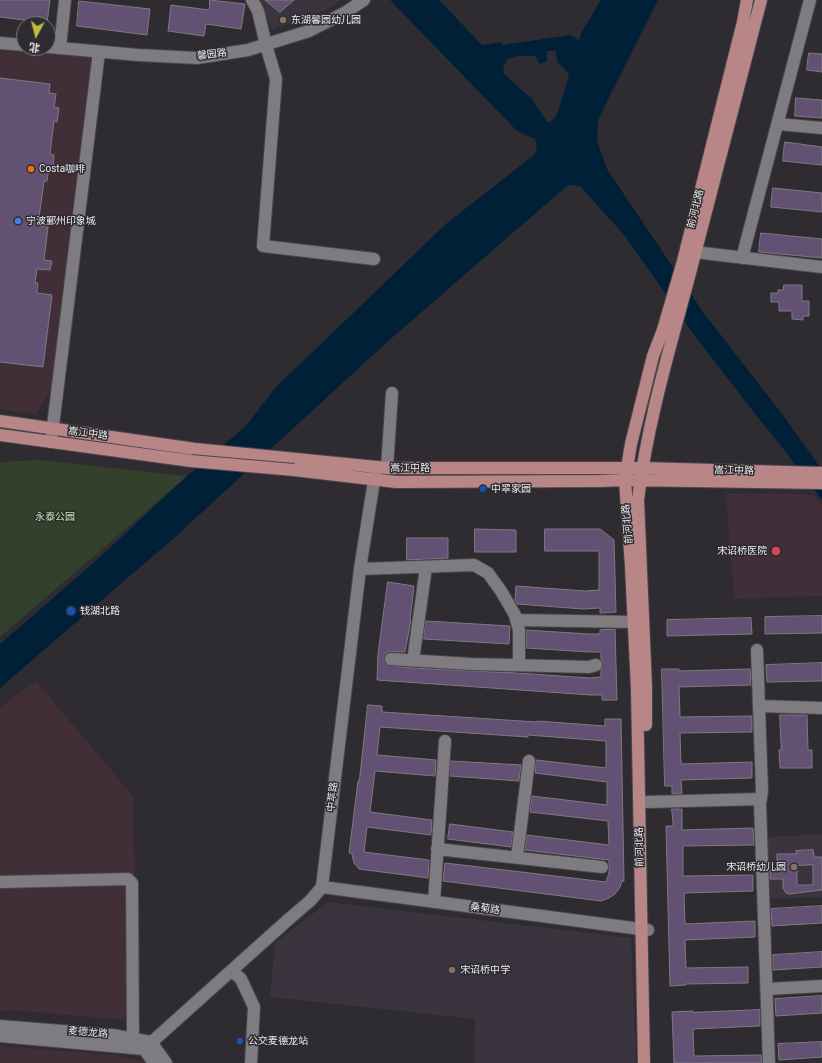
<!DOCTYPE html>
<meta charset="utf-8">
<style>
body{margin:0}
#map{position:relative;width:822px;height:1063px;overflow:hidden;background:#2e2c30;font-family:Roboto,"Noto Sans SC",sans-serif}
canvas{display:block}
.north{position:absolute;left:16px;top:16px;width:40px;height:40px;box-sizing:border-box;background:#2e2c30;border:1px solid #7a787c;border-radius:50%;rotate:187deg;font-size:11px;font-weight:700;line-height:16px;text-align:center;color:#eceaed}
.north::after{content:'';display:block;margin:auto;width:14px;height:18px;background:#bfbe41;clip-path:polygon(50% 0,100% 100%,50% 72%,0 100%)}
</style>
<div id="map">
<canvas width="822" height="1063"></canvas>
<div class="north">北</div>
</div>
<script>
const context = document.querySelector('canvas').getContext('2d');
context.lineJoin = 'round';
function fill(path, color) {
  context.fillStyle = color;
  context.fill(path, 'evenodd');
}
function trace(path, color, width, dash) {
  context.strokeStyle = color;
  context.lineWidth = width;
  context.lineCap = dash ? 'butt' : 'round';
  context.setLineDash(dash || []);
  context.stroke(path);
}
function drawText(font, color, halo, rows, align = 'center') {
  context.font = font + ' Roboto,"Noto Sans SC",sans-serif';
  context.lineWidth = 3;
  context.setLineDash([]);
  context.textBaseline = 'middle';
  context.strokeStyle = halo;
  context.fillStyle = color;
  for (const [text, x, y, turn = 0] of rows) {
    context.save();
    context.translate(x, y);
    context.rotate((+turn || 0) * Math.PI / 180);
    context.textAlign = isNaN(turn) ? turn : align;
    if (halo) context.strokeText(text, 0, 0);
    context.fillText(text, 0, 0);
    context.restore();
  }
}
fill(new Path2D(`
 M0,48L92,57L52,387L36,414L0,409Z
 M36,681L133,796L138,1021L12,1010L0,1011V707Z
 M0,1046L115,1055L139,1060L144,1063H0Z`), '#412e36');
fill(new Path2D(`
 M259,0H342L324,11L272,30Z
 M822,834V897L768,899L765,837Z
 M328,902L631,938L636,1063H474L475,1019L270,997L275,943Z`), '#39343e');
fill(new Path2D(`
 M726,493L800,494L813,495L822,505V596L734,599Z`), '#402e38');
fill(new Path2D(`
 M39,460L187,476L0,637V462Z`), '#33402b');
fill(new Path2D(`
 M390,0H439L482,45L502,42L503,45L570,35L579,40L581,33L601,0H658L607,101L598,121L597,141L607,169L703,312L782,414L822,470V500L782,447L756,415L695,336L625,236L580,186L568,185L386,343L174,538L0,688V644L90,566L187,476L245,427L276,387L447,223L534,155L537,147L535,139L517,131ZM547,51H556L557,62L565,69L569,76L557,114L555,118L548,123L532,99L503,73L504,66L507,59L517,56H535L540,64L547,61Z`), '#002038');
const building = new Path2D(`
 M0,0H50L47,23L0,17Z
 M210,0L245,4L241,29L206,24L204,36L168,31L171,5L209,10Z
 M265,0H294L280,12Z
 M79,1L150,9L147,35L77,26Z
 M809,53L822,54V72L807,70Z
 M0,78L50,84L49,93L56,94L54,107L59,108L57,122L54,121L50,154L54,155L53,168H49L47,181H44L38,225L48,227L44,260L52,261L50,270L37,269L35,283H38L37,293L52,295L43,367L0,362Z
 M796,98L822,100V118L795,116Z
 M785,142L822,147V165L783,161Z
 M773,188L822,193V212L771,207Z
 M761,233L822,239V258L759,252Z
 M784,285H802V301H809V316H803V320L792,319V311H779V302H771V293H778V290H783Z
 M475,529L516,530V552H475Z
 M545,529H600L614,540L616,612L600,613V608L583,609L517,604L515,600L516,586L585,591L599,590V551H545Z
 M407,538H448V558L407,560Z
 M388,582L414,586L410,620H411L405,652H387L384,659L387,665L412,668L516,673L590,678L601,677V670L603,663L601,659V652H589L526,648V630L589,634H600V630L615,629L617,700H602V695H591L377,680L378,654Z
 M822,616V633L765,634V617Z
 M751,618L752,634L667,636V620Z
 M426,621L510,626L509,644L424,639Z
 M822,663V681L767,682L766,665Z
 M662,669H679V671L750,669L751,685L679,687L680,717L752,716V732L680,733L681,764L752,762V778L681,780L682,794H672V786H665Z
 M368,705L382,706V712L537,722V721L605,726V719H621L624,881H622L620,887L615,894L609,898L601,901L443,881L445,863L606,882L609,873V860L525,850L527,835L609,845L608,821L530,812L532,796L607,805V782L535,773L536,760L606,768V741L528,735V737L380,727L377,755L436,760L435,776L375,771L370,812L432,820L431,835L367,827L364,852L429,860L428,878L359,869L354,863L352,854L349,853L358,781H359Z
 M780,715H807L808,750H812V768H780L779,750H781Z
 M451,761L521,765L519,781L450,776Z
 M672,809H682V830L753,828L754,845L683,846V876L753,875V891L684,893L685,924L755,921V937L685,940L686,968L748,967V983L686,984V985L670,986L666,826H673Z
 M450,824L513,832L511,847L448,839Z
 M813,850L814,857H822V890L789,894L786,893L783,888V879H770V870H777V854H796V851ZM813,865V885H797V866Z
 M822,906V923L772,926L771,909Z
 M822,952V967L773,970V955Z
 M822,996V1013L776,1016L775,999Z
 M760,1010V1026L693,1029L694,1056L761,1055L762,1063H674L672,1012L693,1011V1012Z
 M822,1042V1057L779,1060L778,1044Z`);
fill(building, '#635174');
trace(building, '#7d7b80', 1);
const minor = new Path2D(`
 M252,0L258,11L266,45L276,79L263,246L374,259
 M0,43L24,45
 M48,47L138,55L197,58L248,50L309,31L346,12L364,0
 M60,48L65,0
 M778,124L822,128
 M686,251L822,267
 M742,258L810,0
 M51,442L99,52
 M387,468L392,393
 M360,569L474,565L488,573L501,591L515,615L519,630V665
 M516,620L634,622
 M757,650L762,791L760,804L769,1063
 M391,659L471,664L589,667L596,665
 M413,661L426,567
 M759,706L822,708
 M647,802L761,799
 M437,849L602,867
 M517,857L529,761
 M0,882L128,879L132,883L133,1039
 M322,887L648,930
 M434,902L445,741
 M232,971L241,979L254,1007L251,1063
 M767,989L822,986
 M0,1026L112,1035L151,1042L166,1063
 M0,1036L144,1049L154,1063
 M144,1049L290,918L310,901L322,887L360,569L376,468`);
const major = new Path2D(`
 M0,421L195,449L387,468H642L822,473
 M0,435L191,461
 M294,470L396,482L600,481L625,480L822,483
 M646,725V687L638,500C647,423 670,348 690,273C714,182 738,91 761,0
 M644,1063L637,689L631,566L625,480L631,444L653,356L663,330L682,265L743,22L747,0`);
trace(minor, '#49474b', 14);
trace(major, '#49474b', 14);
trace(minor, '#7e7c80', 12);
trace(major, '#b98688', 12);
const majorBridge = new Path2D(`
 M191,461L294,470`);
trace(majorBridge, '#49474b', 14, []);
trace(majorBridge, '#b98688', 12);
for (const [x, y, r, color] of [
 [283,20,4,"#8d6e63"],
 [31,169,4,"#e8710a"],
 [18,221,4,"#3f7fe0"],
 [483,489,4,"#1a4fb4"],
 [776,551,5,"#e0444e"],
 [71,611,5,"#1a4fb4"],
 [794,867,4,"#8d6e63"],
 [452,970,4,"#8d6e63"],
 [240,1041,4,"#1a4fb4"]
]) {
  const dot = new Path2D();
  dot.arc(x, y, r, 0, 2 * Math.PI);
  context.fillStyle = color;
  context.fill(dot);
  trace(dot, '#2e2c30', 1.5);
}
drawText('10px', '#eceaed', '#2e2c30', [
 ["东湖馨园幼儿园",291,20],
 ["Costa咖啡",39,169],
 ["宁波鄞州印象城",26,221],
 ["中翠家园",491,489],
 ["宋诏桥医院",767,551,"right"],
 ["钱湖北路",80,611],
 ["宋诏桥幼儿园",786,867,"right"],
 ["宋诏桥中学",460,970],
 ["公交麦德龙站",248,1041]
], 'left');
drawText('10px', '#eceaed', '#2e2c30', [
 ["馨园路",212,55,-7],
 ["前河北路",696,209,-76],
 ["嵩江中路",88,434,8],
 ["嵩江中路",410,468],
 ["嵩江中路",734,471,1],
 ["前河北路",628,524,-95],
 ["中萃路",333,797,-83],
 ["前河北路",640,847,-91],
 ["桑菊路",485,909,8],
 ["麦德龙路",88,1033,5]
]);
drawText('10px', '#c5eaae', '#2e2c30', [
 ["永泰公园",55,517]
]);
</script>
